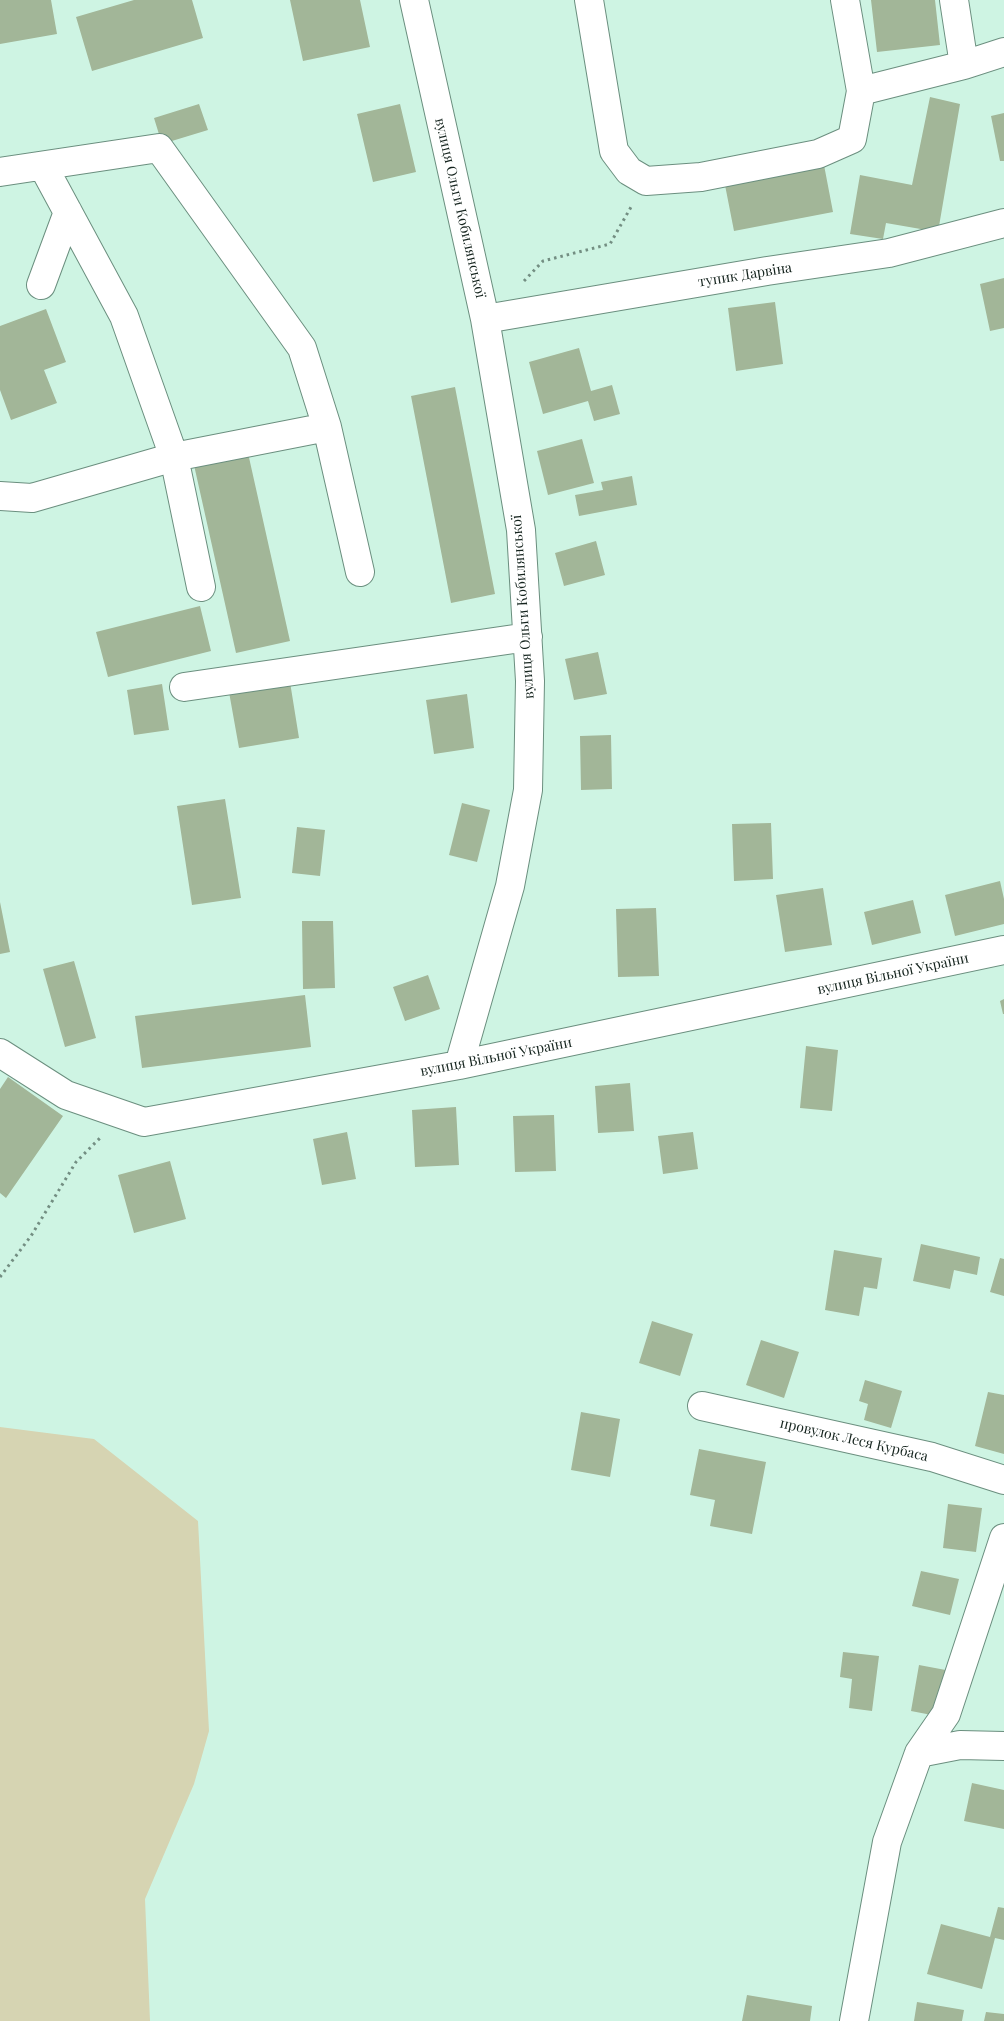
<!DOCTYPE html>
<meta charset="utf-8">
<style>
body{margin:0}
canvas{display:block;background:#cef4e3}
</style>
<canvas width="1004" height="2021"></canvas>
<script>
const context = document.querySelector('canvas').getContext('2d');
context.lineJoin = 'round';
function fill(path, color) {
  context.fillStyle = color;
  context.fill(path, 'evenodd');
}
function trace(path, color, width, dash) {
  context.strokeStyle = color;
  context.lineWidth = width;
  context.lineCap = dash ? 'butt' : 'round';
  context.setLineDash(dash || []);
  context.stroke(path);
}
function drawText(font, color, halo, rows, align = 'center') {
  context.font = font + ' "Playfair Display",serif';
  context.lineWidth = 4;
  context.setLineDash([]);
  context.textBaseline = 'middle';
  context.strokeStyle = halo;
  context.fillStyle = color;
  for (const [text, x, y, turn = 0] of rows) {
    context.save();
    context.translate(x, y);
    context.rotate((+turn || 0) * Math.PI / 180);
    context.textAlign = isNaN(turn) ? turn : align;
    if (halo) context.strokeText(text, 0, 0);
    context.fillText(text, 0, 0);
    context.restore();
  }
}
fill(new Path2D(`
 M0,1427L94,1439L198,1521L209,1731L194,1784L145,1899L150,2021H0Z`), '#d6d4b2');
fill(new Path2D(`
 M0,0H51L57,34L0,44Z
 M134,0H192L203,38L92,71L76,17Z
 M290,0H360L370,47L303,61Z
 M871,0H935L940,45L877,52Z
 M930,97L960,104L938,232L886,223L883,239L850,234L860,175L912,185Z
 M199,104L208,130L162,144L154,118Z
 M400,104L416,172L373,182L357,114Z
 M1004,113V161H1000L991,116Z
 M824,165L833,212L734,231L725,185Z
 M1004,278V328L990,331L980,284Z
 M775,302L783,364L736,371L728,308Z
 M46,309L66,362L44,370L57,403L11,420L0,390V326Z
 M579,348L591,391L612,385L620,414L594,421L588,401L543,414L529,362Z
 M455,387L495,594L451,603L411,396Z
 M582,439L594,483L548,495L537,451Z
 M248,453L290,641L236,653L194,465Z
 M632,476L637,505L579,516L575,495L603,490L601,482Z
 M596,541L605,575L564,586L555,553Z
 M200,606L211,651L108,677L96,632Z
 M598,652L607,694L574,700L565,659Z
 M290,682L299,738L239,748L229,692Z
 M162,684L169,730L134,735L127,690Z
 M467,694L474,748L434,754L426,700Z
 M611,735L612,789L581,790L580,736Z
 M225,799L241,898L192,905L177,806Z
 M462,803L490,810L477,862L449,855Z
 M771,823L773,879L734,881L732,824Z
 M297,827L325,830L320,876L292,873Z
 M1000,881L1004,899V924L955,936L945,895Z
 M823,888L832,945L785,952L776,895Z
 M913,900L921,933L872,945L864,912Z
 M0,902L10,952L0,954Z
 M656,908L659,976L618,977L616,909Z
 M302,921H333L335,988L303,989Z
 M74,961L96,1038L65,1047L43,969Z
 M428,975L440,1009L405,1021L393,987Z
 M305,995L311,1047L142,1068L135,1016Z
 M1004,999V1014H1003L1000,1001Z
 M806,1046L838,1050L832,1111L800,1108Z
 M8,1077L63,1116L6,1198L0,1193V1089Z
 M630,1083L634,1131L598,1133L595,1086Z
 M456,1107L459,1165L415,1167L412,1110Z
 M554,1115L556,1171L515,1172L513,1116Z
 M347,1132L356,1179L322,1185L313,1139Z
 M693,1132L698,1169L663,1174L658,1136Z
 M170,1161L186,1219L134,1233L118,1175Z
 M921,1244L980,1257L977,1275L954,1270L950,1289L913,1281Z
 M834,1250L882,1258L877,1289L864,1287L859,1316L825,1310Z
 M1000,1258L1004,1259V1296L990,1292Z
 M652,1321L693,1334L680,1376L639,1363Z
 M761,1340L799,1352L784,1398L746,1385Z
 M865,1380L902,1391L891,1428L864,1420L868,1404L859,1401Z
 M988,1392L1004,1395V1454L975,1446Z
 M581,1412L620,1419L610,1477L571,1470Z
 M699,1449L766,1462L752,1534L710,1526L715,1500L690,1495Z
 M948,1504L982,1508L976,1552L943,1548Z
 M921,1571L959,1579L950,1615L912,1606Z
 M843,1652L879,1656L872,1711L849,1708L852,1679L840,1677Z
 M919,1665L951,1671L942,1717L911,1711Z
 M972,1783L1004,1790V1829L964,1821Z
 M998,1907L1004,1908V1940L995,1938L982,1989L927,1974L941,1924L990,1937Z
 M747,1995L812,2006L810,2021H742Z
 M917,2002L964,2010L962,2021H914Z
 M986,2012L1004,2014V2021H984Z`), '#a2b698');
const minor = new Path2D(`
 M414,0L485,319L521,530L530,681L528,790L510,886L459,1065
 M589,0L614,151L629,171L646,181L701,177L818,154L852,139L861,91L845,0
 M964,65L1004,52
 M861,91L964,65L954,0
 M43,166L124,316L174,457L201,587
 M0,172L159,148L302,348L327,427L360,572
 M41,285L68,212
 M485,319L767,271L889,253L1004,223
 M0,496L32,498L174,457L327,427
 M184,687L528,637
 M0,1053L66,1095L144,1122L459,1065L1004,950
 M702,1406L932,1457L1004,1480
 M919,1753L960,1745L1004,1746
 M854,2021L887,1842L919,1753L946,1714L1004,1538`);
trace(minor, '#6b8f7f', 30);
trace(new Path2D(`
 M524,281L543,261L610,244L631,207
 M0,1277L31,1236L76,1162L100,1138`), '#738e82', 3, [2.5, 4]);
trace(minor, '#fff', 28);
drawText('14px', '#15241e', '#fff', [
 ["вулиця Ольги Кобилянської",460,208,77],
 ["тупик Дарвіна",745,275,-9],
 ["вулиця Ольги Кобилянської",523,607,-94],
 ["вулиця Вільної України",893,974,-12],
 ["вулиця Вільної України",496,1057,-11],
 ["провулок Леся Курбаса",854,1440,13]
]);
</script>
